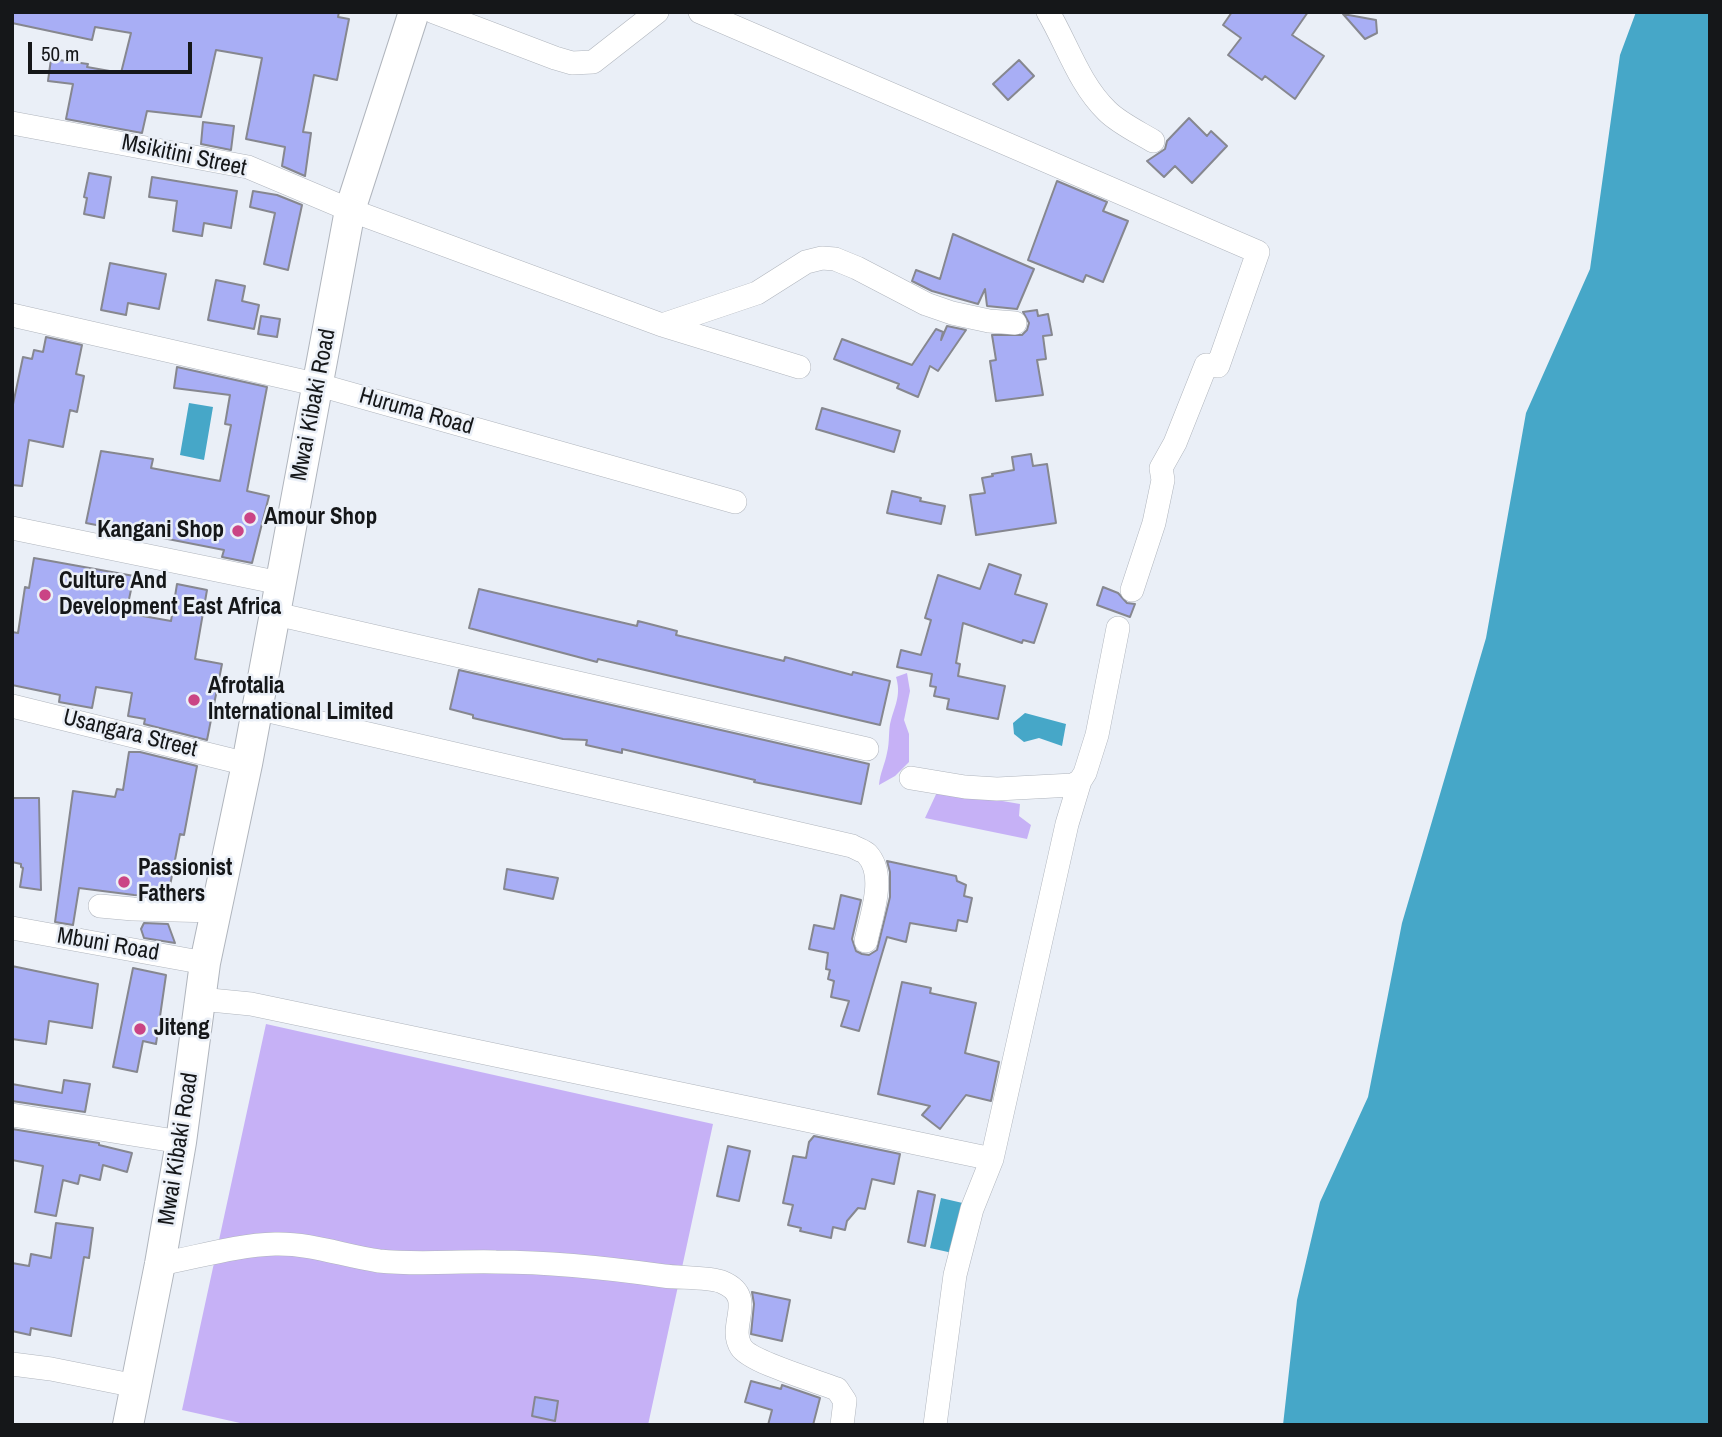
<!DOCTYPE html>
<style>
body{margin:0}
#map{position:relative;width:1722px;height:1437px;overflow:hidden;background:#eaeff7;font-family:"Archivo Narrow",sans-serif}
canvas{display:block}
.frame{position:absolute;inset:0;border:14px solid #151719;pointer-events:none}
.scale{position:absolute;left:28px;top:42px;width:164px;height:32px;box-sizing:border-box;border:4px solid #151719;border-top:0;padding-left:9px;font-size:21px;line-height:24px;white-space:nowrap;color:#151719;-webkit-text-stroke:5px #eaeff7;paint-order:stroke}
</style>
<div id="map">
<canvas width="1722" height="1437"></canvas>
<div class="frame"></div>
<div class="scale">50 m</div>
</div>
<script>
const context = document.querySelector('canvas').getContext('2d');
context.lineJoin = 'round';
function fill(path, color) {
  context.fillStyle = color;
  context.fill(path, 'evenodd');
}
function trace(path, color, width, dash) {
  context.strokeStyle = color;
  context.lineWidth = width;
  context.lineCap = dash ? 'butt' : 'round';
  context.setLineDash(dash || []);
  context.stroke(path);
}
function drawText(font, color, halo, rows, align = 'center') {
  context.font = font + ' "Archivo Narrow",sans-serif';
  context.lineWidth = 5;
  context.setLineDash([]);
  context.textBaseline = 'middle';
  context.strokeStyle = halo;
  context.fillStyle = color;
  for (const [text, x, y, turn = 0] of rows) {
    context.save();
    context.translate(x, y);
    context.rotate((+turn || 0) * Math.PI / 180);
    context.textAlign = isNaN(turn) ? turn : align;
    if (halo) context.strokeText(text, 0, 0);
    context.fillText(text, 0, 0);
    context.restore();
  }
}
fill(new Path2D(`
 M907,673L910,691L904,720L909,734V762L895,776L879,785C880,773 885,764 887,753C890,742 888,730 891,720C896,703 901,694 896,677Z
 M938,790L1020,804L1019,816L1031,825L1027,839L925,818Z
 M266,1024L713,1124L648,1425H249L182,1410Z`), '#c6b1f6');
fill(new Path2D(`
 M1636,12H1710V1425H1283L1297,1300L1320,1202L1368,1097L1402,923L1486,638L1526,413L1590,269L1620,55Z
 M189,403L213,407L204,460L180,455Z
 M1025,713L1066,724L1062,746L1039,738L1024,742L1014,734L1013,723Z
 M941,1198L967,1204L957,1254L930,1248Z`), '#46a7c8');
const building = new Path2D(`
 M12,12H339L338,17L349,19L337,80L314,75L303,132L311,133L305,176L282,166L285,147L246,139L262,58L216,50L201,117L147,111L142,133L66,119L73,84L48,81L51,59L88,64L87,67L121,73L131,33L95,27L92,40L12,23Z
 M1232,12H1308L1292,35L1324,56L1295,99L1265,76L1262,80L1228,55L1241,38L1223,25Z
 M1343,14L1376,20L1377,33L1365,39Z
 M1019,60L1034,76L1008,100L993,84Z
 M1189,118L1207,136L1211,131L1227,146L1192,183L1175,166L1164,177L1147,161L1165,149L1167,141Z
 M203,122L234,126L231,150L201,144Z
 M89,173L111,177L104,218L84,214L87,198L84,197Z
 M152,177L237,191L231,228L204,223L202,236L173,231L177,201L149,197Z
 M1057,181L1107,202L1103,211L1128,221L1103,282L1086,275L1083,282L1028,260Z
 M253,191L277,195L302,205L288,270L264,264L275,213L250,207Z
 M953,234L1034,269L1017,309L987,306L985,289L978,304L932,291L912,281L916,270L940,279Z
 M110,263L166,274L159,309L128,303L126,315L101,310Z
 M216,280L245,286L242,301L259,305L254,329L208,320Z
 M1037,310L1038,316L1048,314L1052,335L1043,336L1046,359L1037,360L1043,395L996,401L990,361L996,360L992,335H1022L1027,330L1029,323L1023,312Z
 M261,316L280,319L277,337L258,334Z
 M947,326L966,330L938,371L930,366L918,397L897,388L899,384L834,359L842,339L912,365L936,329L943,332L941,340Z
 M46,337L82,345L76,374L84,376L77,412L70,410L63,447L29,440L22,486L12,485V409L23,357L32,359L34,350L43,352Z
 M177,367L267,387L247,491L269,496L252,563L222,557L224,550L86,523L101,451L153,459L151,468L220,481L231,425L225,424L230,395L174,388Z
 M822,408L900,431L894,452L816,429Z
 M1031,454L1033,466L1047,464L1056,523L976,535L970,495L985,493L982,478L993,476L992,474L1014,470L1012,457Z
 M892,491L921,498L920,501L945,506L941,524L887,513Z
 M34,558L134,576L126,613L171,621L177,584L207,590L195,659L222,664L207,740L144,724L145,719L128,716L132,693L96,687L92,708L59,702L60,695L12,685V632L18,633L25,587L29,588Z
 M989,564L1021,575L1015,594L1047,604L1034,643L1023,640L1022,643L963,623L956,663L960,664L958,676L1005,686L998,719L947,709L949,699L934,696L936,687L930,686L932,674L897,667L901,650L921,655L931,620L925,618L938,575L980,589Z
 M1103,587L1118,593L1127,603L1135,604L1130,617L1097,605Z
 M479,589L637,626L638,621L677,631L676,635L784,661L785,657L852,675L853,672L890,681L880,725L598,659L597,662L469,628Z
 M459,670L869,764L861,804L754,782L755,780L622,749V753L586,745L587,740L563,739L473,718V715L450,709Z
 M129,752H140L197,766L184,835L180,834L168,896L134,895L79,888L73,925L55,922L73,791L115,797L117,789L123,790Z
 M12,798H39L41,890L20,887L23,868L21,867V864L12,862Z
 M887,861L956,876L957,881L966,885L964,896L972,898L967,922L958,920L956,931L910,923L906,942L887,937L859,1031L841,1026L849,1001L831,997L834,981L828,979L830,970L826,969L828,953L809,949L814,925L834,929L841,895L861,900L852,939L856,951L862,954L869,955L877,950L890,897V872Z
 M507,869L558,878L553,899L504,889Z
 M144,923L168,924L175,943L144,938L141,929Z
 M12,966L98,984L92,1028L49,1021L46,1044L12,1039Z
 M133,968L166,975L156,1044L143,1041L137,1072L113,1067Z
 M902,982L931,988L930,993L976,1003L965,1053L999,1062L991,1101L966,1095L940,1129L922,1115L930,1106L878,1094Z
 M64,1080L90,1084L85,1112L12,1101V1084L62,1093Z
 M12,1129L99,1143V1145L132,1153L127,1172L103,1165L100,1180L80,1175L78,1184L63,1180L56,1216L35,1212L43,1166L12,1160Z
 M814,1136L900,1154L894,1184L872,1179L865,1209L858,1208L847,1221L845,1230L833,1227L831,1238L800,1231L801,1228L788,1225L793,1205L783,1203L793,1156L806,1158L809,1142Z
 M728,1146L750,1151L739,1201L717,1196Z
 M918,1191L935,1195L925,1246L908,1242Z
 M56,1223L93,1228L89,1258L84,1257L71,1336L31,1328L30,1335L12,1331V1263L29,1266L31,1254L51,1258Z
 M752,1292L790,1300L782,1341L751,1334L754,1304Z
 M751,1381L781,1389L782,1385L820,1398L813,1425H768L772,1410L745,1402Z
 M535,1397L558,1401L555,1421L532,1416Z`);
fill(building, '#a8aef5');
trace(building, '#86878f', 2);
const minor = new Path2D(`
 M434,12L555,58L572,63L593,62L657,12
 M700,12L1258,252L1218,366L1206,365L1175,443L1161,468L1163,480L1154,523L1132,590
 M1048,12C1067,44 1079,84 1107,111C1119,123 1138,132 1153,141
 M12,123L248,167L350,210L662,325L799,367
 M12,315L319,385L735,502
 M662,325L757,293L806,262L822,258L835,259L857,268L926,304L952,313L989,321L1015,323
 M12,528L280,583
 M276,614L867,749
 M12,706L247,764
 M256,708L852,846C857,849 864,851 867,854C887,875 871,916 866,941
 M911,778L965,787L997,789L1073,785L1080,781L1085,773L1097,735L1118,628
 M100,906L133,909L216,911
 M12,928L205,963
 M200,999L251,1004L992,1159
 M12,1115L181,1142
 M160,1264C198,1257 237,1245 275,1244C311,1243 344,1256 379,1261C417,1265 458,1261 496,1262C552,1262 608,1268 664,1276C680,1278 710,1277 722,1282C758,1297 727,1325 741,1347C750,1362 817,1381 837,1389L845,1401L842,1425
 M12,1364L51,1369L136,1386
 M935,1425L955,1275L972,1209L992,1159L1067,824L1080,781`);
const major = new Path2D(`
 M128,1425L160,1264L181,1142L205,963L247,764L350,210L414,12`);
trace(minor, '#b0b5bd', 24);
trace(major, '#b0b5bd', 32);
trace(minor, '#fff', 23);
trace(major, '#fff', 30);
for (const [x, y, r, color] of [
 [250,518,7,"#ca4485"],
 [238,531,7,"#ca4485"],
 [45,595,7,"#ca4485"],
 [194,700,7,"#ca4485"],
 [124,882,7,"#ca4485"],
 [140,1029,7,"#ca4485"]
]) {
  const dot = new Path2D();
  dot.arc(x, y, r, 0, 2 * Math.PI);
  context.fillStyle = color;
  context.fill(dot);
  trace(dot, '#eaeff7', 2.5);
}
drawText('23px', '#151719', '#eaeff7', [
 ["Msikitini Street",184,156,12],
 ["Mwai Kibaki Road",314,405,-79],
 ["Huruma Road",416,412,16],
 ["Usangara Street",130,734,14],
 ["Mbuni Road",108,945,10],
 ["Mwai Kibaki Road",179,1149,-81]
]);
drawText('bold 23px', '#151719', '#eaeff7', [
 ["Amour Shop",264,518],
 ["Kangani Shop",224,531,"right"],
 ["Culture And",59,582],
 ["Development East Africa",59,608],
 ["Afrotalia",208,687],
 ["International Limited",208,713],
 ["Passionist",138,869],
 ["Fathers",138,895],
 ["Jiteng",154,1029]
], 'left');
</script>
